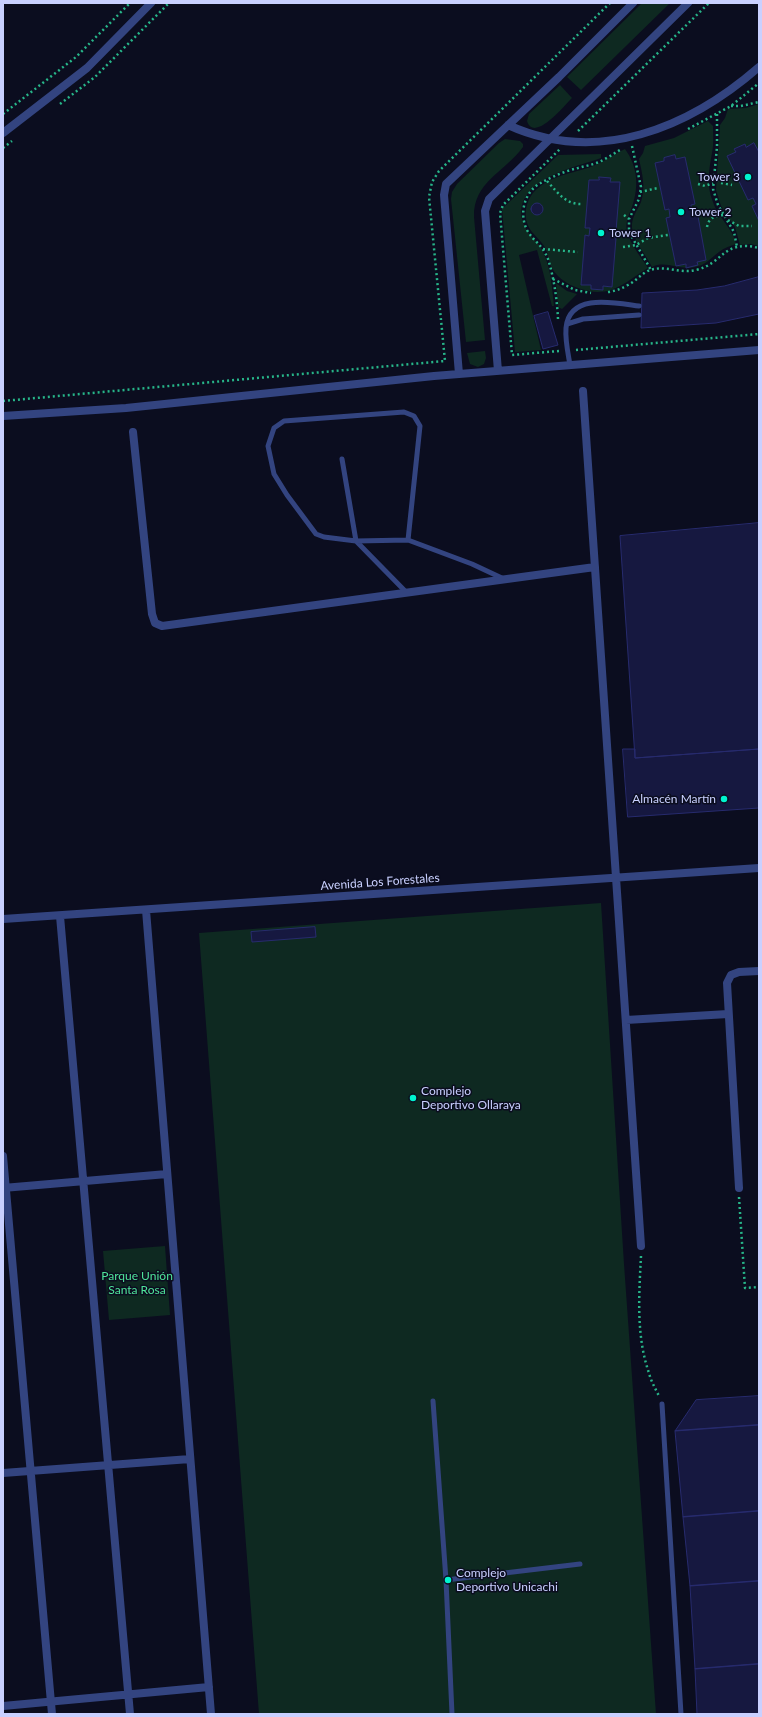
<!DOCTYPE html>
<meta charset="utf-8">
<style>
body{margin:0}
#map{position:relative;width:762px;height:1717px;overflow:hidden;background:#0b0d1f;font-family:Lato,sans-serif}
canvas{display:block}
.frame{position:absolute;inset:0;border:4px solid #c9d0ff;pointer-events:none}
</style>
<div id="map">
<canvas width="762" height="1717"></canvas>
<div class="frame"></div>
</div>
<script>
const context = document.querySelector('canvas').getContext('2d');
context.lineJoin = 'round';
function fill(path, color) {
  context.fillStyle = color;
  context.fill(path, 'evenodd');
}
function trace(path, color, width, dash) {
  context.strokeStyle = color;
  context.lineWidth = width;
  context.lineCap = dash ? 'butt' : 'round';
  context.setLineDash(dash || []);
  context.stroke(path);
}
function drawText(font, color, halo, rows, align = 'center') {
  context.font = font + ' Lato,sans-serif';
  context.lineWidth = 3;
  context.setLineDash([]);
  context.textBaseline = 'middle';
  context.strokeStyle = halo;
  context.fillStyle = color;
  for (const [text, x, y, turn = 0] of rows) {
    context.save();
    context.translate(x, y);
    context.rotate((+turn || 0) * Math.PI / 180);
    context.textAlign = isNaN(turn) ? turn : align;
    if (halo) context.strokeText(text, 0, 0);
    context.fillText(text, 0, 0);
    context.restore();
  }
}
fill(new Path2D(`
 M642,3H670L581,90L567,77Z
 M560,85L572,98C564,106 534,143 527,121L529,114Z
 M759,104V246L750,244L740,245L735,227L721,206L716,190L720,125L725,118L728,109L746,108Z
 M708,121L713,126C713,135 714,144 712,153C709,170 706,185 713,202C718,218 733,228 736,244C730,246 724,248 719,252C711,258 706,265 695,267C680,271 666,260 652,267C646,255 634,242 632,228C631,218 637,211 641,202C646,187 642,173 639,159L643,153L645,146L674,138Z
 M505,139L520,141L523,144V147C505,172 473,182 474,217L485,340L466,342L451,199L452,192L457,184L499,143Z
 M625,149C638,167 639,187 632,207C629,215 625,222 627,231C630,244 641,257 648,268C631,278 618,292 597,292C580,291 558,282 551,266C548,259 548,252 544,246C541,241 536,237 532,232C523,221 524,204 533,193C549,175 572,174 593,166C604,162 614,154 625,149Z
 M601,154V158C573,168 508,181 524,225C528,236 539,241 543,252C551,268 552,288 554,306H552L537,250L519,255L541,350L515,352L502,209L558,155Z
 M556,283L567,291L577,294L562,309L558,307Z
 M485,351L486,358L484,364L478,367L470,364L467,353Z
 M601,903L624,1264L656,1714H259L199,933Z
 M165,1246L170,1315L109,1320L103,1251Z`), '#0e2921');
const building = new Path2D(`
 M754,143L759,152V221L752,206L756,204L753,198L748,200L727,156L736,152L734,149L745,144L746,147Z
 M675,155L676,159L685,157L695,204L691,205L692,212L697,211L706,260L697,262L698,265L686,268V264L676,266L666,218L670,217L669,209L665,210L655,163L664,161V158Z
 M599,177L611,178L610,182H620L616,231L612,230V237L616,238L612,287L603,286V290L591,289V285H581L585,235L589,236L590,228H585L589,180H599Z
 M531 209a6 6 0 1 1 12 0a6 6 0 1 1-12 0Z
 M759,277V314L716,323L641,328L642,293L697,290L724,286Z
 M548,312L558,345L543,349L534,316Z
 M759,523V749L635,758L620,536Z
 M623,749H635V758L759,749V808L628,817Z
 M315,927L316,937L252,942L251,932Z
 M759,1396V1425L675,1431L696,1400Z
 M759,1425V1511L683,1517L675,1431Z
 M759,1511V1581L690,1586L683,1517Z
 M759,1581V1664L695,1669L690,1586Z
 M759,1664V1714H697L695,1669Z`);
fill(building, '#161840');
trace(building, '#272b6e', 1);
trace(new Path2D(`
 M60,104L95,77L169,3
 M731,106H741L759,102
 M3,114L76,57L130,3
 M717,114V147L713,189L718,205L734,232L737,247
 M688,129L731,106L759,83
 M578,131L709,3
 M632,146L641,187L639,199L629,219V232L651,270
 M3,148L12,141
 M713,177L721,183L732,185
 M547,181C558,193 566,205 583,204
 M698,184L705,186L713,183
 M640,192L658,188
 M624,215L629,219
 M728,220L739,226H752
 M707,227C709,217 715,216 724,215
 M623,247L636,245L648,238L668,235
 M543,249L578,252
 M553,279L575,290L591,293
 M608,292C615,291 621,289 628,285C636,281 642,273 650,270C666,265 680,274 696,270C723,264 723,239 759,248
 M558,319C557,299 554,278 548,259C542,244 533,241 527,230C519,214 524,193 539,184C551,177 565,171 578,168C585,166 592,165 599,162C606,159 613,154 620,150
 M576,350L759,334
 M559,351L512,355L500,213L503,205L560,149
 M3,401L445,361L429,197L432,182L439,171L610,3
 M739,1197L745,1288L759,1287
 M641,1256C639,1295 636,1336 649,1373C651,1381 655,1388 659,1396`), '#27b589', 2.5, [2, 3]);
trace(new Path2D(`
 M567,324L583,319L639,315
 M570,365C568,353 565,340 566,328C569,292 616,303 639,306
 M342,459L356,541L407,593
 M408,540L420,426L414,416L404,412L284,421L274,428L268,446L274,474L287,495L316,534L324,537L356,541L408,540L472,564L504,579
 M433,1401L446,1580L452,1714
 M662,1404L681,1714
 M446,1580L580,1564`), '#334480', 5);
trace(new Path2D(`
 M508,125C598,166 689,128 759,67
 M3,133L87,68L151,3
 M498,371L485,211L489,199L688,3
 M459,374L444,195L446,184L559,77L633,3
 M583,391L641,1246
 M3,416L126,408L434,376L759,350
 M133,432L152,614L155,623L162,626L595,567
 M146,910L211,1714
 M60,916L130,1714
 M3,919L759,868
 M626,1020L728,1014
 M3,1156L52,1714
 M3,1188L167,1174
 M739,1188L727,983L731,975L739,972L759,971
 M3,1473L190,1459
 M3,1706L209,1687`), '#334480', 8);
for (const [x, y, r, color] of [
 [748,177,4,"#00f4cf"],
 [681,212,4,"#00f4cf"],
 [601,233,4,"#00f4cf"],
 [724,799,4,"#00f4cf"],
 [413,1098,4,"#00f4cf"],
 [448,1580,4,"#00f4cf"]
]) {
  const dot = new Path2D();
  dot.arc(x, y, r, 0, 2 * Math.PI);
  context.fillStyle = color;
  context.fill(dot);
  trace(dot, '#0b0d1f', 1.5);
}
drawText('12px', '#c9d0ff', '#0b0d1f', [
 ["Tower 3",740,177,"right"],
 ["Tower 2",689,212],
 ["Tower 1",609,233],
 ["Almacén Martín",716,799,"right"],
 ["Complejo",421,1091],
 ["Deportivo Ollaraya",421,1105],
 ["Complejo",456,1573],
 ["Deportivo Unicachi",456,1587]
], 'left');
drawText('12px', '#c9d0ff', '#0b0d1f', [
 ["Avenida Los Forestales",380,882,-4]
]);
drawText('12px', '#4fe49a', '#0b0d1f', [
 ["Parque Unión",137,1276],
 ["Santa Rosa",137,1290]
]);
</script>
